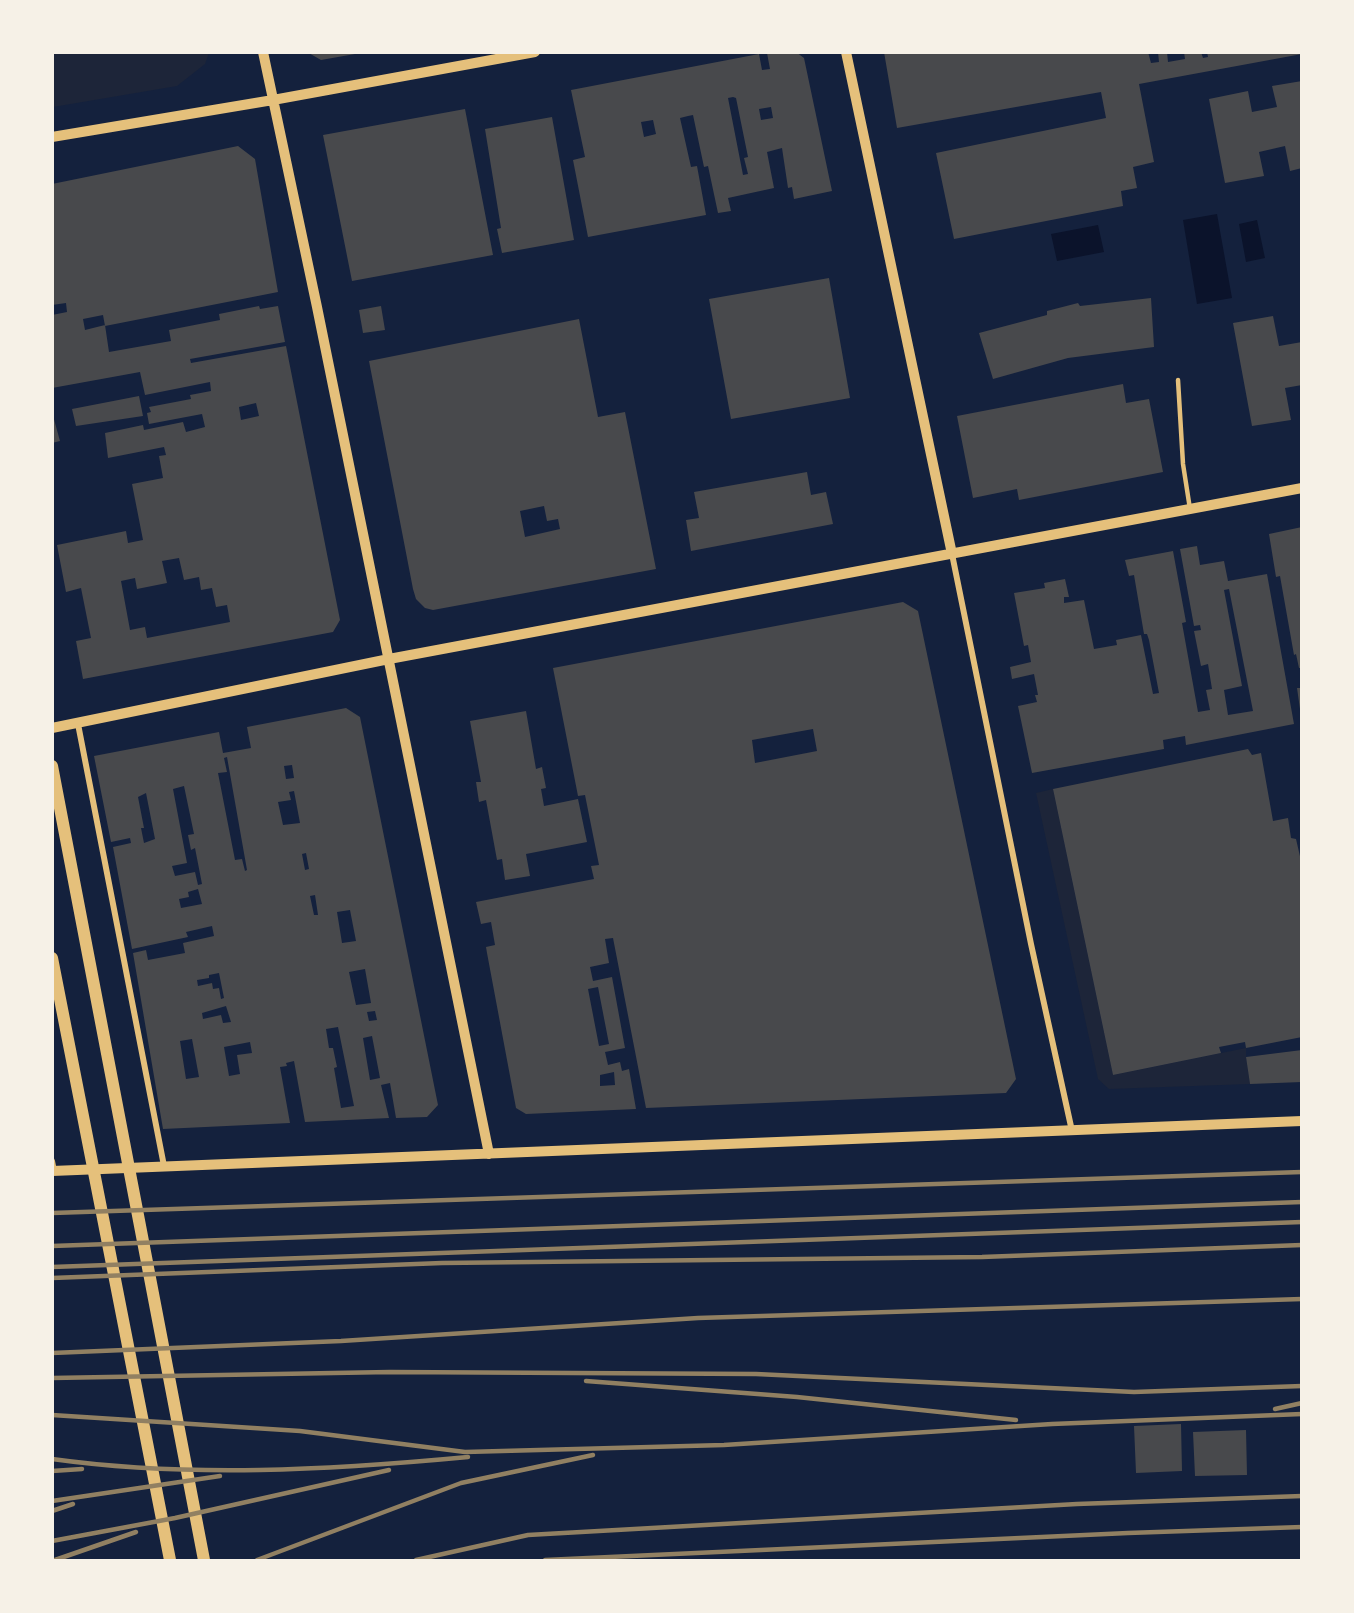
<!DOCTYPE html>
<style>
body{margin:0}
#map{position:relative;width:1354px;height:1613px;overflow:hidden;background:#14213d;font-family:Montserrat,sans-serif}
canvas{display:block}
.frame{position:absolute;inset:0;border:54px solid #f6f1e7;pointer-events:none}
</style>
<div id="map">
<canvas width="1354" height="1613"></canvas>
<div class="frame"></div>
</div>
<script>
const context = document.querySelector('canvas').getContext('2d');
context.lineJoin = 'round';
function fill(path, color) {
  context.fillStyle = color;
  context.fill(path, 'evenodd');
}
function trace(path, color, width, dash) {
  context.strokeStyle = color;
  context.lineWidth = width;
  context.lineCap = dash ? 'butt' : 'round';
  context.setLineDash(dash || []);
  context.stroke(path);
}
fill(new Path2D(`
 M53,52H209V53L205,64L177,86L53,107Z
 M1053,789L1113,1075L1246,1048V1057L1250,1084L1109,1089L1098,1079L1036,793Z`), '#1d2539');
fill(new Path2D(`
 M1217,214L1232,298L1197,304L1183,220Z
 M1257,220L1265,258L1246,262L1239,224Z
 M1098,225L1104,252L1057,261L1051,234Z`), '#0b132b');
fill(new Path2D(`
 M307,52H355V54L321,60Z
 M769,52H796L804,58L832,191L794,199L792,187L788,188L782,148L767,152L774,188L728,198L731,211L718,213L708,166L704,167L693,115L688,116L680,118L691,167L697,166L706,215L588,237L573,160L585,157L571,90L759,54L762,70L770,69L767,53ZM733,97L736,98L748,157L744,158L748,174L743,175L728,98ZM771,107L773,118L761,120L759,109ZM653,120L656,134L644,137L641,122Z
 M884,52H1148L1151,63L1159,62L1158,52H1167L1168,62L1185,59L1184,52H1201L1203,58L1208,57L1207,52H1302V54L1139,84L1154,162L1133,167L1137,188L1121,191L1123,206L954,239L936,153L1106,118L1101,92L897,128Z
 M1302,81V168L1290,171L1285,146L1259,152L1264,176L1225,183L1209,99L1248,91L1252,112L1277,107L1272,86Z
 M465,109L493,255L352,281L323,135Z
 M552,117L574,240L502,253L497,229L501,228L485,129Z
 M238,146L255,159L278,292L105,326L103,315L83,319L85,330L105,325L109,352L171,341L169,330L220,320L219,314L259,306L260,309L278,306L285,342L190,359L191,363L286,346L340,620L333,632L83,679L76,641L91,638L81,588L66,592L57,545L126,531L128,543L143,540L132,484L163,478L159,456L166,455L164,447L108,458L105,433L143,425L144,430L183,422L186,432L205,427L202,414L149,424L147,413L151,412L149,407L191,399L190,395L211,391L210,382L145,395L140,372L52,388V315L67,312L66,303L52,305V184ZM256,403L259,416L241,420L239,407ZM179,558L184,580L199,577L201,590L212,588L216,607L227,605L230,622L147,638L145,627L130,630L121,581L135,578L137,589L167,583L162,561Z
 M829,278L850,398L731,419L709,299Z
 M1151,298L1154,347L1068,358L993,379L979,333L1047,315V311L1078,303L1080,306Z
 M381,306L385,330L363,333L359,310Z
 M1273,316L1279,346L1302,342V385L1285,388L1291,420L1252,426L1233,323Z
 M579,319L598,417L625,412L656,569L433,610L425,608L416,599L413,589L369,361ZM544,506L547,521L558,519L560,529L525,537L520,511Z
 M1123,384L1126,403L1149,399L1163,472L1019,500L1017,489L973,498L957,416Z
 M139,396L143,416L76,426L72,409Z
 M52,412L60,441L52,443Z
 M807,472L811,495L826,492L833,524L691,551L686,520L699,518L694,492Z
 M1302,527V668H1299L1296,654L1294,655L1280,576L1276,577L1269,534Z
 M1197,546L1200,565L1224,561L1228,581L1267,574L1294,724L1186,745L1185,736L1163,740L1164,749L1032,773L1018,706L1037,702L1035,695H1038L1034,674L1012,679L1010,667L1031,662L1028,645L1024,646L1014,593L1045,588L1044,583L1065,579L1069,597H1064V603L1084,600L1094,649L1117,645L1116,640L1141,635L1153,694L1159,693L1149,640L1147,634H1144L1134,575L1129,576L1125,560L1173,551L1186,622L1182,623L1198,712L1210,710L1206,690L1212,689L1208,664L1201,666L1194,631L1201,630L1200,625L1194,626L1180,549ZM1229,589L1253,711L1228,715L1224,690L1242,686L1224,590Z
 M903,602L918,611L1016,1079L1006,1093L646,1108L613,938L605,939L609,963L590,967L593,981L612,977L625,1048L605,1052L608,1065L620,1062L622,1071L629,1069L636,1109L526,1114L516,1108L487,953L486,947L495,945L491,922L481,924L476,902L594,879L591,866L599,865L585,795L578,796L553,668ZM813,729L817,751L755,763L752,740ZM598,987L609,1044L599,1046L588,989ZM614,1072L615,1085L600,1086V1075Z
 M1297,688H1302V709H1300Z
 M346,708L360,717L438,1105L427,1117L396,1118L390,1083L381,1085L389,1118L305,1122L294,1061L286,1063L287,1066L280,1067L290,1123L163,1129L133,953L146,950L148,960L185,953L183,943L214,936L212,926L186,932L188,937L132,949L113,847L131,843L130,838L111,842L94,756L219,732L223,753L251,748L247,727ZM227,757L247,870L245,871L242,859L235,860L218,773L227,772L224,758ZM292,765L294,778L286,779L284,766ZM184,786L194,834L188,835L191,850L195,848L202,884L198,885L195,872L175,876L172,866L187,863L173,789ZM294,791L300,823L283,825L278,802L291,800L289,792ZM146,793L155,839L144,843L141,828H144L138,797ZM306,853L309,869L305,870L302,854ZM198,889L202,904L181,908L179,899L189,897L188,892ZM315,895L318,915H314L310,896ZM350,910L356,941L342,943L337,912ZM365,969L371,1003L356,1005L349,972ZM219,973L224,998L221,999L219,988L213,989L212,983L198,986L197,980L209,978V975ZM226,1006L231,1022L223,1023L221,1015L203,1019L202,1013ZM375,1011L377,1020L369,1021L367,1012ZM338,1027L354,1106L341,1108L334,1068L337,1067L333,1048H329L326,1029ZM372,1036L380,1078L370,1080L363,1038ZM192,1039L199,1077L186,1079L180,1041ZM250,1042L252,1053L237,1055L240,1074L229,1076L224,1047Z
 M526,711L536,769L542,767L546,788L541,789L544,806L578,799L587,842L526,854L530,876L505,880L502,859L497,860L486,800L479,802L476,782H481L470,721Z
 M1248,749L1252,755L1261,753L1273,821L1288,818L1291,838L1296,839L1302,865V1037L1246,1048L1245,1042L1219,1047L1221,1053L1113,1075L1053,789Z
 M1302,1050V1082L1250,1084L1246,1057Z
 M1181,1424L1182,1471L1136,1473L1134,1426Z
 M1246,1430L1247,1475L1195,1476L1193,1432Z`), '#48494c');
trace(new Path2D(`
 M1178,380L1183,464L1190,509`), '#e5c07b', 4.5);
trace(new Path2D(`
 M952,554L1031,944L1072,1131
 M78,724L164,1166
 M52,1161L54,1171`), '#e5c07b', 6);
trace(new Path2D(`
 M263,52L317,307L489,1154
 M846,52L952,554
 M52,137L273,100L535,52
 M52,728L389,659L1302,488
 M52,1171L1302,1121`), '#e5c07b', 10);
trace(new Path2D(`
 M52,766L204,1560
 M52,958L170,1560`), '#e5c07b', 12);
trace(new Path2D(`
 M52,1213L1302,1172
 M52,1246L1302,1202
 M52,1267L1302,1222
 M52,1278L442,1263L982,1257L1302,1245
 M52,1353L341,1341L698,1318L1302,1299
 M52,1378L390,1372L756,1374L1134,1392L1302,1386
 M586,1381L797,1397L1016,1420
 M1275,1409L1302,1403
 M52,1415L300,1431L465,1452L724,1445L1052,1424L1302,1414
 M52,1459C189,1478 330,1470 468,1457
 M52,1471L82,1469
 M52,1501L220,1476
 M52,1511L73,1504
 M52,1541L175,1518L389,1470
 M55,1560L136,1532
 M257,1560L461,1483L593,1455
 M416,1560L528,1535L1077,1504L1302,1496
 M545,1560L1128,1533L1302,1527`), '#918062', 4.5);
</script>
